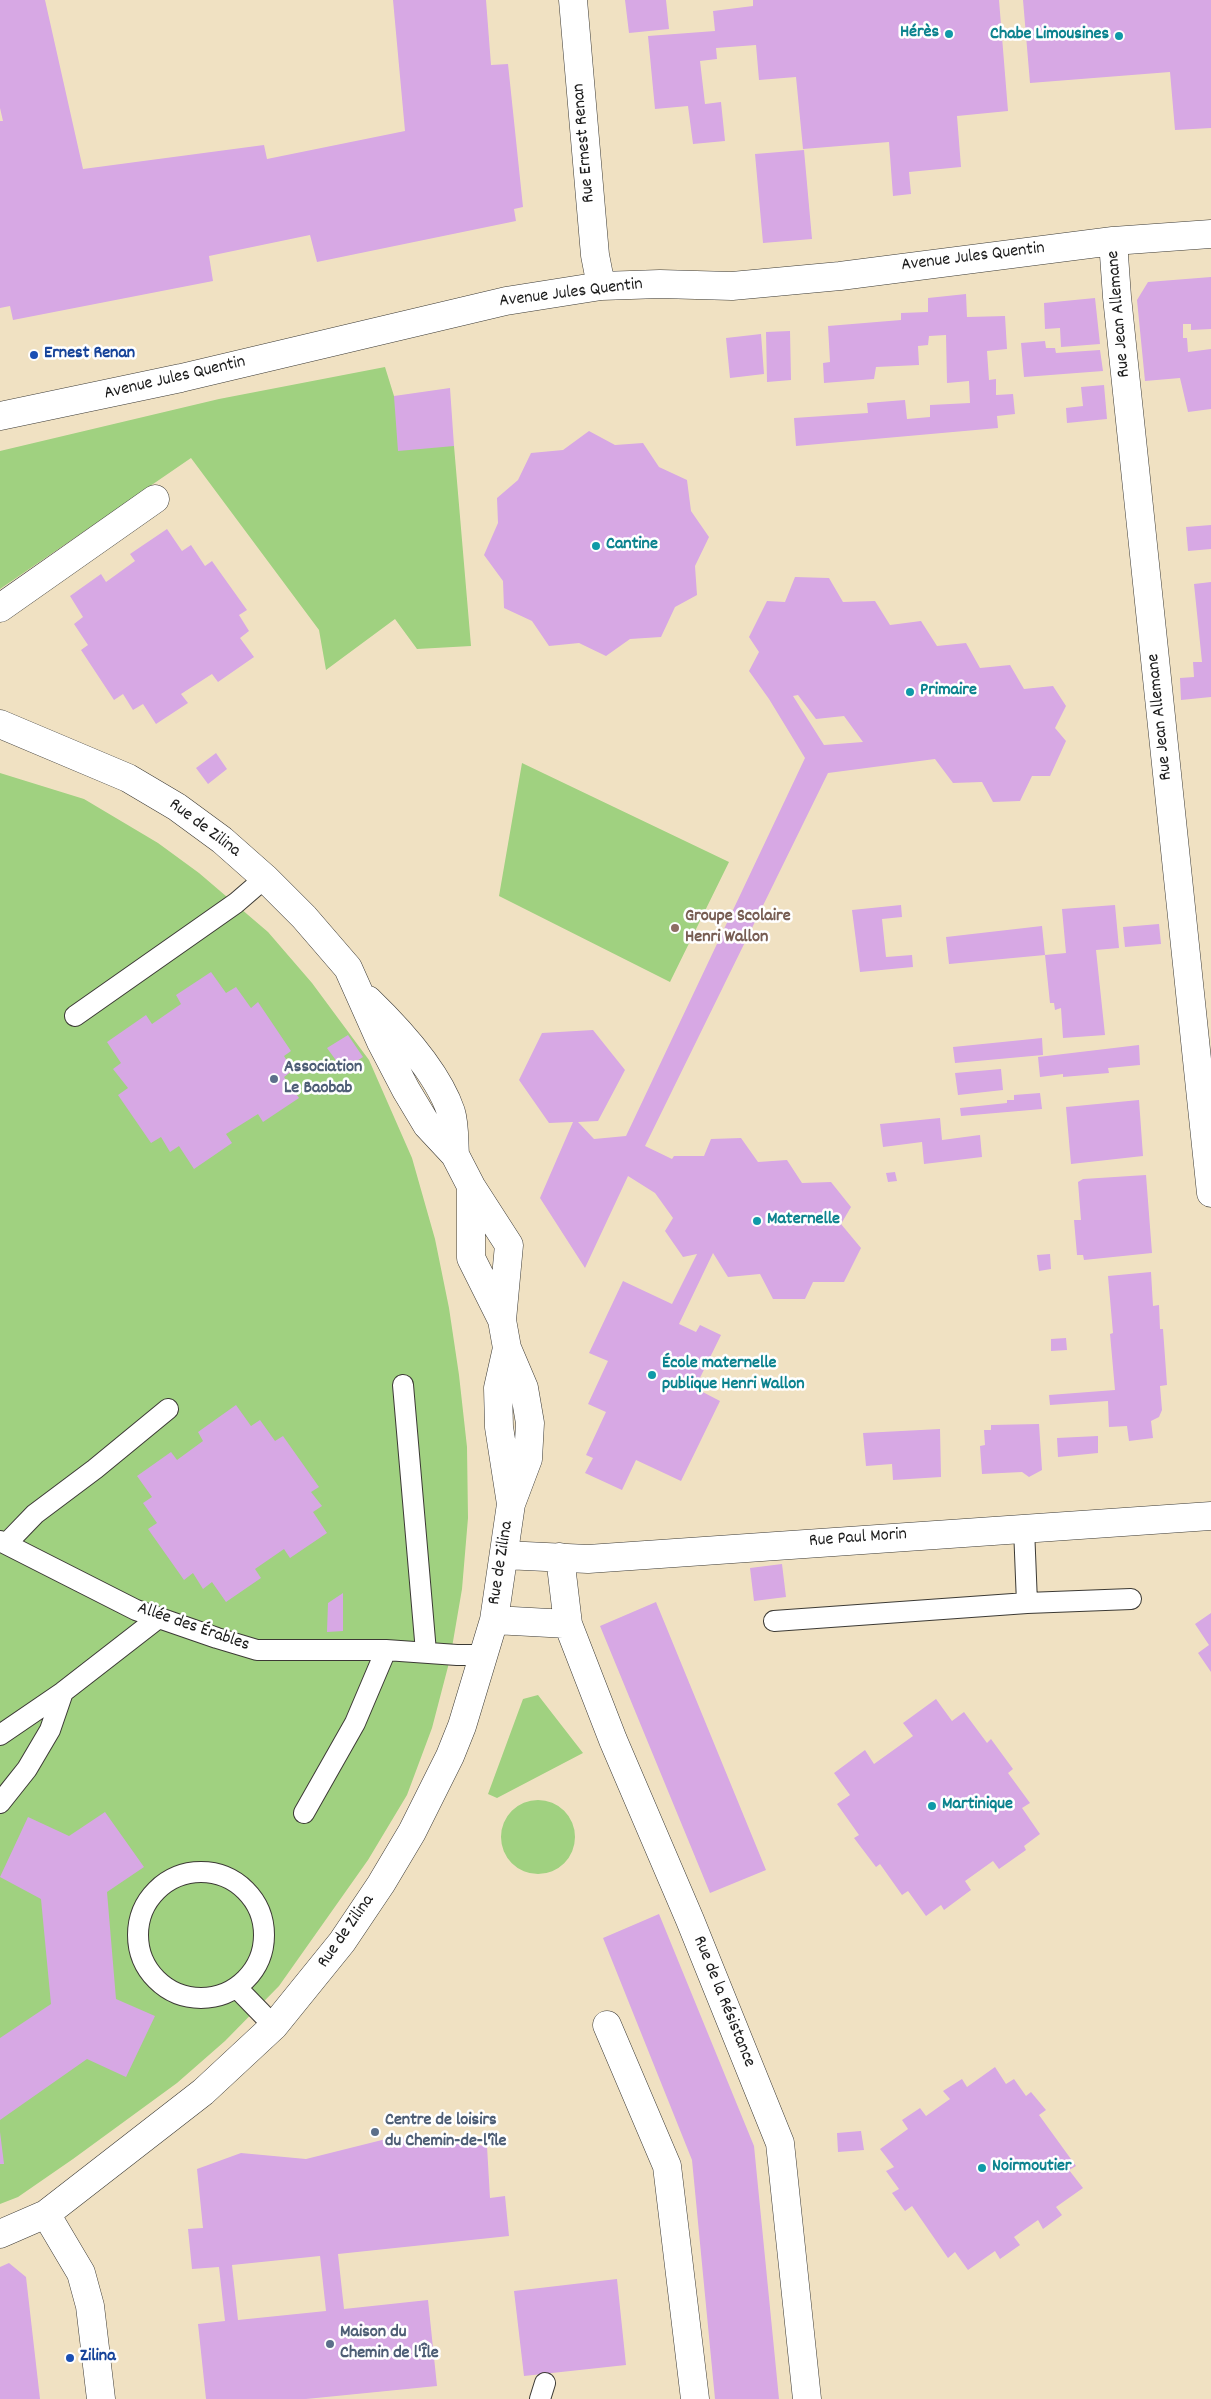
<!DOCTYPE html>
<meta charset="utf-8">
<style>
body{margin:0}
canvas{display:block;background:#f0e1c2}
</style>
<canvas width="1211" height="2399"></canvas>
<script>
const context = document.querySelector('canvas').getContext('2d');
context.lineJoin = 'round';
function fill(path, color) {
  context.fillStyle = color;
  context.fill(path, 'evenodd');
}
function trace(path, color, width, dash) {
  context.strokeStyle = color;
  context.lineWidth = width;
  context.lineCap = dash ? 'butt' : 'round';
  context.setLineDash(dash || []);
  context.stroke(path);
}
function drawText(font, color, halo, rows, align = 'center') {
  context.font = font + ' Dekko,sans-serif';
  context.lineWidth = 5;
  context.setLineDash([]);
  context.textBaseline = 'middle';
  context.strokeStyle = halo;
  context.fillStyle = color;
  for (const [text, x, y, turn = 0] of rows) {
    context.save();
    context.translate(x, y);
    context.rotate((+turn || 0) * Math.PI / 180);
    context.textAlign = isNaN(turn) ? turn : align;
    if (halo) context.strokeText(text, 0, 0);
    context.fillText(text, 0, 0);
    context.restore();
  }
}
fill(new Path2D(`
 M385,367L394,396L454,446L471,646L417,649L395,619L326,670L319,630L191,458L0,589V451L219,399Z
 M522,763L729,862L670,982L499,896Z
 M0,773L84,799L158,843L199,873L268,932L312,983L369,1060L412,1158L435,1239L449,1308L459,1375L467,1447L468,1518L462,1589L450,1659L432,1728L407,1795L368,1860L279,1986L225,2041L177,2083L73,2159L18,2197L0,2204Z
 M538,1695L583,1753L497,1798L488,1794L523,1699Z
 M501 1837a37 37 0 1 1 74 0a37 37 0 1 1-74 0Z`), '#a0d180');
fill(new Path2D(`
 M0,0H45L83,169L264,145L267,159L405,131L393,0H486L491,65L508,64L523,207L514,209L516,221L317,262L310,235L209,256L213,281L13,320L10,306L0,308V121H3L0,108Z
 M625,0H666L669,29L629,33Z
 M753,0H999L1008,111L957,116L961,167L909,172L911,194L893,196L889,142L803,149L796,77L759,80L756,45L716,48L717,59L700,61L705,104L721,102L725,141L693,144L688,106L655,109L648,36L715,31L713,11L753,6Z
 M1023,0H1211V128L1175,130L1170,72L1030,83Z
 M804,150L812,239L763,243L755,154Z
 M1211,277V329L1191,330V324H1183V338H1187L1188,352L1211,349V409L1188,412L1180,378L1145,381L1137,300L1148,282Z
 M966,294L967,317L1005,316L1007,349L987,351L989,380L996,379V395L1013,394L1015,414L997,416L998,428L796,446L794,418L868,413L867,403L905,400L907,419L930,417V405L970,403L969,381L947,383L946,335L929,336L928,345L918,346L919,365L876,367L874,379L824,383L823,363L830,362L828,326L901,320V313L928,312V298Z
 M1095,298L1100,344L1061,347L1060,328L1045,329L1044,303Z
 M790,331L791,380L767,382L766,332Z
 M761,334L764,374L730,378L726,338Z
 M1045,341L1046,348H1055L1056,353L1100,350L1103,371L1024,377L1021,343Z
 M1104,385L1107,419L1067,423L1066,408L1083,406L1081,387Z
 M450,388L454,446L398,451L394,396Z
 M589,431L615,445L643,443L659,467L687,480L691,511L709,537L695,566L697,595L675,607L661,637L630,639L606,656L579,643L549,646L532,621L504,608L503,581L484,555L498,523L497,498L518,480L531,453L563,450Z
 M1211,525V549L1188,551L1186,527Z
 M167,529L182,551L191,545L205,566L212,561L247,610L239,615L249,631L240,638L254,657L218,682L212,674L181,694L188,703L156,724L143,704L133,710L123,694L114,700L81,650L88,645L74,624L83,617L70,596L101,574L106,582L135,561L130,554Z
 M795,577L829,578L843,602L875,601L890,625L921,621L937,646L966,643L980,668L1010,665L1024,689L1053,686L1066,706L1055,728L1066,741L1050,776H1032L1020,801L993,802L982,782L953,783L935,759L828,773L645,1146L672,1159L674,1156H704L711,1139L741,1138L758,1162L787,1160L802,1183L831,1182L851,1207L841,1224L861,1248L844,1282H813L805,1299H773L760,1274L728,1277L713,1253L679,1324L696,1332L700,1325L721,1335L695,1388L720,1401L681,1481L636,1460L622,1490L585,1473L593,1458L586,1455L606,1412L588,1404L608,1361L589,1353L623,1281L672,1304L697,1254L683,1257L665,1231L673,1218L655,1193L628,1176L585,1268L540,1198L573,1122L549,1123L519,1080L542,1033L593,1030L625,1070L598,1121L578,1122L594,1139L626,1136L805,758L769,699L749,671L759,652L749,637L767,601L785,602ZM798,695L816,719L844,716L863,742L824,745L793,696Z
 M1211,582V697L1181,700L1180,678L1194,677L1193,662H1202L1194,584Z
 M216,753L227,769L208,784L196,768Z
 M901,905L902,917L882,919L886,957L912,955L913,967L860,972L852,910Z
 M1115,905L1119,948L1096,950L1105,1035L1063,1038L1061,1008L1055,1010L1054,1003H1050L1045,955L1066,953L1062,909Z
 M1159,924L1161,944L1125,947L1123,927Z
 M1042,926L1045,955L949,964L946,937Z
 M211,972L226,993L236,987L251,1008L258,1002L291,1051L284,1056L293,1070L284,1077L299,1098L263,1122L258,1114L226,1134L232,1143L194,1169L179,1146L170,1152L161,1137L151,1143L118,1095L128,1088L113,1069L121,1063L107,1042L146,1015L152,1024L181,1004L176,995Z
 M348,1035L363,1057L343,1070L327,1048Z
 M1042,1038L1043,1055L955,1063L953,1047Z
 M1139,1045L1140,1065L1108,1068L1109,1073L1063,1077V1074L1040,1077L1038,1057Z
 M1001,1069L1003,1090L958,1095L955,1073Z
 M1040,1093L1042,1109L961,1116L960,1108L1007,1103V1100H1014V1095Z
 M1139,1100L1143,1156L1071,1164L1066,1107Z
 M940,1118L942,1140L980,1135L982,1157L924,1164L922,1142L883,1147L880,1124Z
 M895,1172L897,1181L888,1182L886,1173Z
 M1146,1175L1152,1253L1084,1260L1083,1255H1077L1074,1220H1081L1078,1182L1083,1179Z
 M1050,1254L1051,1269L1039,1271L1037,1255Z
 M1151,1272L1153,1306L1159,1305L1160,1329H1163L1167,1385L1160,1386L1162,1410L1159,1417L1151,1421L1153,1438L1129,1441L1127,1426L1109,1427L1108,1401L1050,1405L1049,1395L1115,1390L1110,1334L1113,1333L1108,1276Z
 M1066,1338L1067,1350L1051,1351V1339Z
 M236,1405L251,1426L260,1420L275,1441L283,1436L319,1487L311,1492L322,1506L313,1512L327,1533L290,1558L284,1549L255,1569L261,1578L226,1602L212,1582L203,1589L193,1573L184,1580L148,1529L157,1523L143,1503L152,1497L137,1476L171,1452L177,1460L203,1441L198,1432Z
 M1039,1424L1042,1470L1029,1477L1022,1472L982,1474L980,1446L985,1445L984,1430H991V1425Z
 M940,1429L941,1477L893,1480L892,1464L866,1466L863,1433Z
 M1098,1436V1453L1058,1457L1057,1438Z
 M782,1564L786,1597L754,1601L750,1568Z
 M343,1593V1631L327,1632L328,1603Z
 M656,1602L766,1870L710,1893L600,1626Z
 M1211,1613V1672L1198,1653L1209,1645L1195,1624Z
 M936,1699L952,1721L964,1712L987,1743L991,1739L1013,1769L1008,1773L1030,1803L1022,1808L1040,1834L1024,1846L1026,1850L999,1869L993,1861L965,1881L971,1890L944,1910L941,1905L926,1916L908,1891L902,1895L880,1864L876,1867L854,1838L859,1835L837,1804L850,1795L834,1773L865,1750L874,1764L913,1736L903,1723Z
 M105,1812L144,1867L107,1892L116,1999L155,2016L126,2077L87,2059L0,2120V2038L51,2004L41,1899L0,1877L28,1817L69,1836Z
 M659,1914L754,2146L779,2399H715L692,2160L603,1938Z
 M995,2067L1006,2084L1014,2079L1026,2096L1031,2092L1046,2110L1039,2115L1076,2166L1069,2170L1083,2188L1056,2207L1062,2215L1043,2229L1038,2220L1014,2237L1020,2245L1000,2259L995,2251L968,2270L955,2252L948,2258L912,2206L905,2211L892,2193L899,2189L886,2171L894,2167L880,2149L908,2129L902,2120L920,2108L926,2116L950,2099L943,2091L962,2079L967,2087Z
 M861,2131L864,2150L838,2152L837,2133Z
 M0,2132L4,2164H0Z
 M394,2137L487,2146L490,2198L505,2196L509,2236L338,2254L344,2309L428,2300L437,2386L306,2399H206L198,2324L225,2321L219,2267L192,2269L188,2229L203,2228L197,2169L241,2153L306,2159ZM320,2256L326,2311L238,2320L232,2265Z
 M9,2263L26,2277L40,2399H0V2267Z
 M617,2279L626,2365L524,2376L514,2291Z`), '#d7a8e4');
const lane = new Path2D(`
 M75,1016L236,903L265,878
 M403,1385L426,1652
 M1024,1528L1027,1603
 M0,1541L136,1610L217,1638L257,1650H386L457,1655H484
 M6,1544L35,1514L95,1469L168,1409
 M774,1621L1027,1603L1131,1599
 M0,1735L63,1692
 M0,1803L27,1769L50,1730L63,1692L157,1619
 M304,1813L355,1723L386,1650
 M138 1935a63 63 0 1 1 126 0a63 63 0 1 1-126 0Z
 M237,1988L274,2026
 M540,2399L545,2383`);
const street = new Path2D(`
 M573,0L595,255L601,286
 M1113,241L1117,297L1211,1193
 M0,416L181,378L506,301L601,286L660,284L732,286L840,276L1113,241L1211,234
 M0,608L155,499
 M0,724L128,778L177,807L222,840L265,878L304,917L348,968L381,1042L406,1090L427,1125L455,1155L471,1186L509,1245L502,1320L507,1348L524,1388L530,1423L528,1459L511,1504L494,1620L462,1726L450,1756L412,1832L381,1884L342,1942L274,2026L203,2092L46,2214L0,2234
 M368,1000C397,1028 438,1073 451,1112C455,1125 454,1142 455,1155
 M471,1186V1258L502,1320
 M507,1348L498,1388L499,1427L511,1504
 M504,1555L588,1559L1211,1516
 M560,1557L568,1624L613,1740L690,1920L780,2143L807,2399
 M494,1620L568,1624
 M607,2025L667,2166L695,2399
 M46,2214L81,2273L90,2306L101,2399`);
trace(lane, '#3c3a35', 22);
trace(street, '#3c3a35', 29);
trace(lane, '#fff', 20);
trace(street, '#fff', 28);
for (const [x, y, r, color] of [
 [949,34,5,"#0f9aa8"],
 [1119,36,5,"#0f9aa8"],
 [34,355,5,"#1a4fb4"],
 [596,546,5,"#0f9aa8"],
 [910,692,5,"#0f9aa8"],
 [675,928,5,"#8d6e63"],
 [274,1079,5,"#5c6f8a"],
 [757,1221,5,"#0f9aa8"],
 [652,1375,5,"#0f9aa8"],
 [932,1806,5,"#0f9aa8"],
 [375,2132,5,"#5c6f8a"],
 [982,2168,5,"#0f9aa8"],
 [330,2344,5,"#5c6f8a"],
 [70,2358,5,"#1a4fb4"]
]) {
  const dot = new Path2D();
  dot.arc(x, y, r, 0, 2 * Math.PI);
  context.fillStyle = color;
  context.fill(dot);
  trace(dot, '#fff', 2);
}
drawText('bold 18px', '#0d838f', '#fff', [
 ["Hérès",939,34,"right"],
 ["Chabe Limousines",1109,36,"right"],
 ["Cantine",606,546],
 ["Primaire",920,692],
 ["Maternelle",767,1221],
 ["École maternelle",662,1365],
 ["publique Henri Wallon",662,1386],
 ["Martinique",942,1806],
 ["Noirmoutier",992,2168]
], 'left');
drawText('18px', '#1c1c1c', '#fff', [
 ["Rue Ernest Renan",585,143,-95],
 ["Avenue Jules Quentin",973,258,-7],
 ["Avenue Jules Quentin",571,294,-7],
 ["Rue Jean Allemane",1120,314,-95],
 ["Avenue Jules Quentin",175,379,-13],
 ["Rue Jean Allemane",1161,717,-96],
 ["Rue de Zilina",204,829,37],
 ["Rue Paul Morin",858,1539,-4],
 ["Rue de Zilina",502,1563,-81],
 ["Allée des Érables",193,1628,19],
 ["Rue de Zilina",347,1932,-55],
 ["Rue de la Résistance",723,2002,68]
]);
drawText('bold 18px', '#164399', '#fff', [
 ["Ernest Renan",44,355],
 ["Zilina",80,2358]
], 'left');
drawText('bold 18px', '#785e54', '#fff', [
 ["Groupe Scolaire",685,918],
 ["Henri Wallon",685,939]
], 'left');
drawText('bold 18px', '#4e5e75', '#fff', [
 ["Association",284,1069],
 ["Le Baobab",284,1090],
 ["Centre de loisirs",385,2122],
 ["du Chemin-de-l'île",385,2143],
 ["Maison du",340,2334],
 ["Chemin de l'Île",340,2355]
], 'left');
</script>
